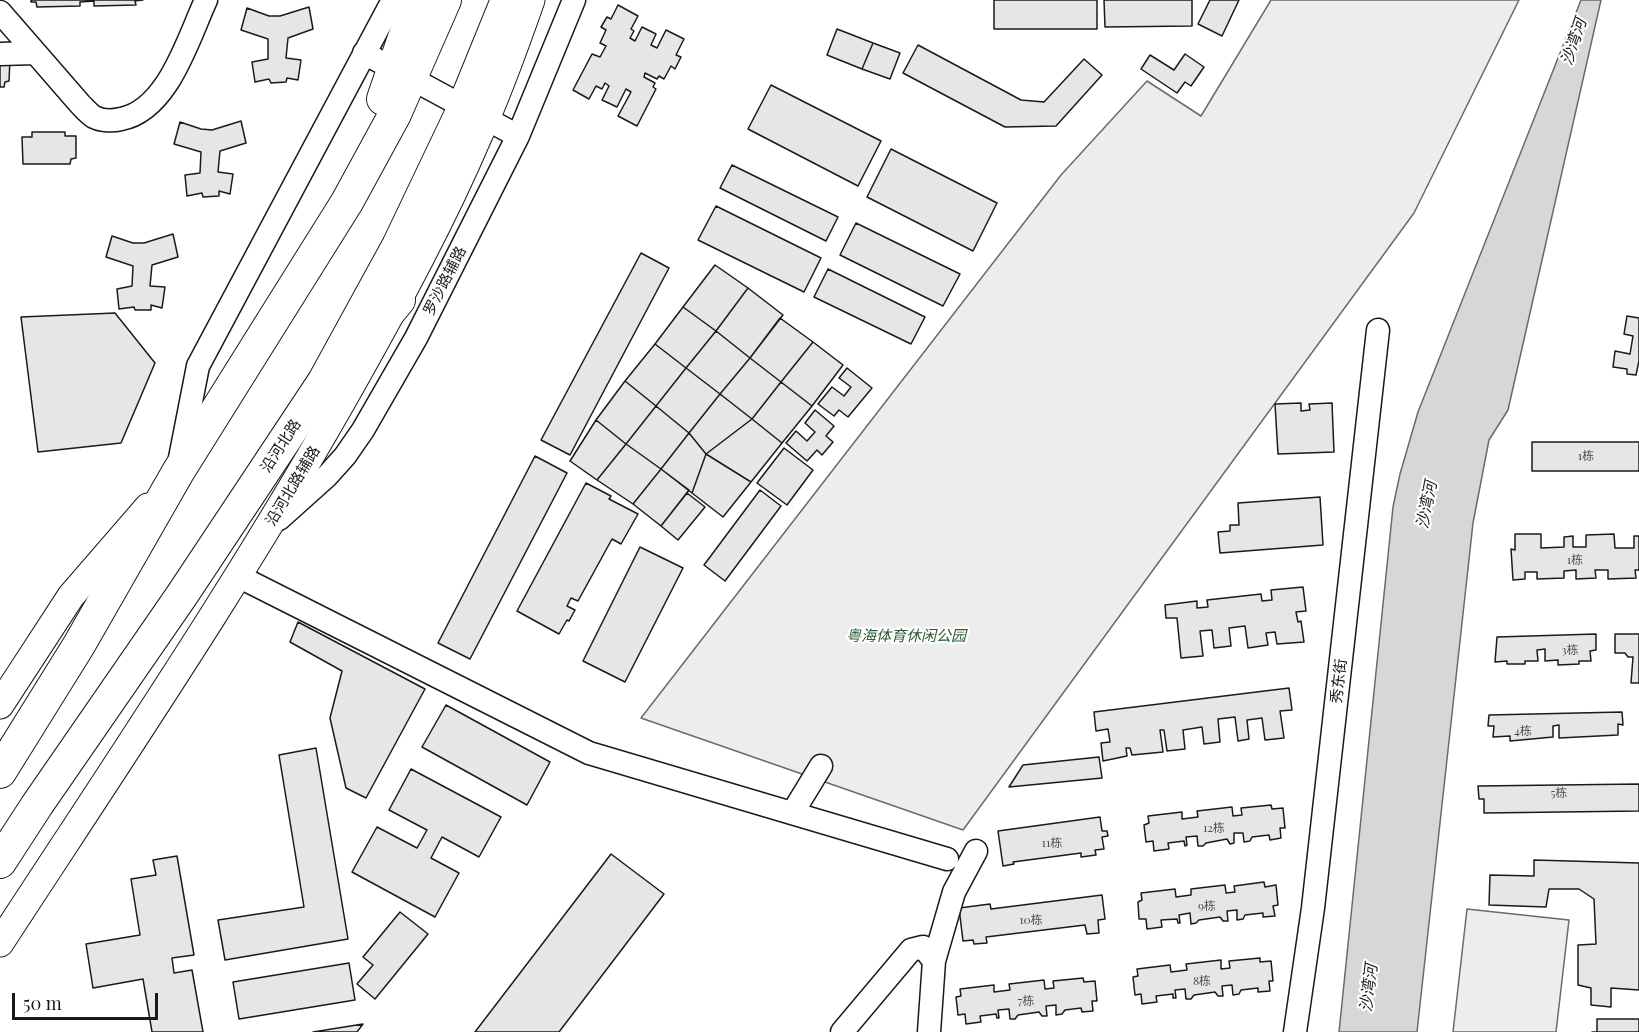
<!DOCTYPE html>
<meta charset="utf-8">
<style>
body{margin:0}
#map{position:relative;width:1639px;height:1032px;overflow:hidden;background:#fff;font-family:"Playfair Display",serif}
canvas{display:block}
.scale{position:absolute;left:12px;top:993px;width:146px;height:27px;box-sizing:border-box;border:3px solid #1a1a1a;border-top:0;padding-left:8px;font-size:18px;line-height:21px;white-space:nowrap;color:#1a1a1a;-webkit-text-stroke:4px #fff;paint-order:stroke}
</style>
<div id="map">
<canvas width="1639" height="1032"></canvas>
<div class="scale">50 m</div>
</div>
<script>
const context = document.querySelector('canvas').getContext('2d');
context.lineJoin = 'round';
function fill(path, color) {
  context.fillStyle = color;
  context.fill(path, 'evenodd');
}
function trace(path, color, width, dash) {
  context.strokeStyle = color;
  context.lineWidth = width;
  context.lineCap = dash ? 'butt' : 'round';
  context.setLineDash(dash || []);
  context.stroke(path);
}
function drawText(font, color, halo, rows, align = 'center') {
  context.font = font + ' "Playfair Display","Noto Sans SC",serif';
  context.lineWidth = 4.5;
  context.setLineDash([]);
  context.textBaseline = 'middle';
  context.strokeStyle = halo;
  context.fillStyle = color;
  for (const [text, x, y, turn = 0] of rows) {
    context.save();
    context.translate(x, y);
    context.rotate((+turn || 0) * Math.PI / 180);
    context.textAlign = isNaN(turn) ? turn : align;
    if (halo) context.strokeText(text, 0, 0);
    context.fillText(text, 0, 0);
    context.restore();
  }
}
const green = new Path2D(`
 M1271,0H1519L1414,213L963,830L641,718L1061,175L1147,81L1201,116Z
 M1467,909L1569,920L1556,1032H1453Z`);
fill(green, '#ededed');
trace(green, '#6a6a6a', 1.5);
const water = new Path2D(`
 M1581,0H1601L1508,410L1489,440L1473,523L1417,1032H1339L1393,507L1400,474L1418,412Z`);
fill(water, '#d7d7d7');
trace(water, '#6a6a6a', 1.5);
const building = new Path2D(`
 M31,0H143L135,1L136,5L94,6V1L80,2V6L37,7L36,2H31Z
 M994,0H1097V29H994Z
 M1104,0H1192V26L1105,27Z
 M1210,0H1239L1222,36L1198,24Z
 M618,5L638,16L631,29L634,31L630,38L635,41L642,27L656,34L651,45L657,48L666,30L684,39L676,55L681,57L675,69L671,66L664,79L659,76L657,79L645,73L644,77L655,83L653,87L656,89L637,126L618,116L631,92L626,89L617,107L602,100L609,86L605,83L602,89L596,86L589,99L573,90L592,54L600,57L606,46L600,43L606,30L601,27L607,17L611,19Z
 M309,7L313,29L288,38L286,58L301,60L298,80L287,78L286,82L271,83L269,79L255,82L252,62L268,59V39L241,30L247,8L269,16H280Z
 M837,29L873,43L862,69L827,55Z
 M873,43L900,53L890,79L862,69Z
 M918,45L1021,100L1044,102L1084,59L1102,75L1056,126L1005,127L903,73Z
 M1185,54L1204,67L1191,86L1185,82L1177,93L1141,69L1150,55L1174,70Z
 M0,58L10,59L9,81L5,82L4,87H0Z
 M771,85L881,141L858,186L748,129Z
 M241,121L246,143L220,151L218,172L233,174L230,194L219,191V196L203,197L202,193L187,196L185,175L200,173L201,152L174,144L180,122L201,129L212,130Z
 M32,132H65V136H76V158L71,159L70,164H23L22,137H32Z
 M891,149L997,203L973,251L867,197Z
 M732,165L838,217L826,241L720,188Z
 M716,206L821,258L804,292L698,240Z
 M856,223L960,274L943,306L840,255Z
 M173,234L178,257L152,265L150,286L165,287L162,308L151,305V310H135L134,307L119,309L117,289L132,286L133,266L106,257L112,236L133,243H144Z
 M641,253L669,268L570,455L541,440Z
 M715,265L748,288L716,331L683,307Z
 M828,269L925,317L911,344L814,297Z
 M748,288L783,315L750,358L716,331Z
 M683,307L716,331L686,368L655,344Z
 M115,313L155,363L121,443L38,452L21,317Z
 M1627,316L1639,318V361L1636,375L1627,374V369L1613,367L1615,351L1630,354L1633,336L1624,334Z
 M780,318L813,342L781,382L750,358Z
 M716,331L750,358L720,394L686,368Z
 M813,342L843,365L812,406L781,382Z
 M655,344L686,368L656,406L625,381Z
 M750,358L781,382L752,419L720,394Z
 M686,368L720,394L689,433L656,406Z
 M847,368L872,388L848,417L839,410L834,416L818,404L832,387L844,396L851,387L839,378Z
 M625,381L656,406L626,444L596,420Z
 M781,382L812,406L782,443L752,419Z
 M720,394L752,419L706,454L689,433Z
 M1301,403V411L1310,410L1309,404L1332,403L1334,452L1278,454L1275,404Z
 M656,406L689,433L661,469L626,444Z
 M815,410L834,426L826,436L833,442L822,455L817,450L807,461L786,443L796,431L807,441L815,432L805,423Z
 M752,419L782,443L751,482L706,454Z
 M596,420L626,444L597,480L570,461Z
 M689,433L706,454L692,493L661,469Z
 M1532,442H1639V471H1532Z
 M626,444L661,469L633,504L597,480Z
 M784,448L813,470L787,505L757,483Z
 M706,454L751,482L723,517L692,493Z
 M535,456L567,473L470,659L438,643Z
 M661,469L689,490L661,526L633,504Z
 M586,483L611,496L609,499L638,514L621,544L612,539L578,601L571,598L567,606L575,610L569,621L567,620L559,634L517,611Z
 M760,490L781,506L725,581L704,565Z
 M687,493L705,507L678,540L661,526Z
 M1320,497L1323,545L1220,553L1218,532L1230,531V525H1239L1238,503Z
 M1515,534H1541V548L1564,547V537L1573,536V547H1586V535L1614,534L1615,548H1634V536H1639V570H1635L1636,578L1608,579V570H1595L1596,578L1576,579V570L1564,571V578L1537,579V572H1525V579L1513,580L1511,549L1515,550Z
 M640,547L683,568L625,682L583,661Z
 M1303,587L1306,611L1296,612L1298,622L1301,621L1304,642L1277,644L1275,632L1266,633L1268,645L1248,648L1245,626L1229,628L1231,646L1214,648L1212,630L1200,631L1203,656L1181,658L1177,618H1166L1165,605L1197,601V608L1208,607L1207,600L1261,594L1262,601L1272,600L1271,590Z
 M298,622L425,689L366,798L346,788L330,718L342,671L290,642Z
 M1596,634V650L1590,651L1591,661H1579V664L1558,665V660L1545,661V649L1537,650L1538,661H1525V664H1507V661L1495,662L1497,637Z
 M1615,634H1639V683H1631L1633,657H1628L1625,653H1615Z
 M1289,688L1292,710L1280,711L1284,738L1265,740L1262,718L1247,720L1249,739L1238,741L1235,717L1218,719L1220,742L1204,744L1202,727L1183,730L1185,749L1167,751L1164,730H1160L1163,752L1132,755L1130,748H1126L1127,756L1103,761L1101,743L1110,742L1108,729L1096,731L1094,712Z
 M446,705L550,762L527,805L422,747Z
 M1622,712L1623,725L1618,724V735L1559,738V725L1553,726V737L1510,741V736L1493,737L1494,726H1488L1489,715Z
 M316,748L348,939L225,960L218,920L304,907L279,755Z
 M1099,757L1102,778L1009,787L1023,765Z
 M411,769L501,817L479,857L442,837L431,858L459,873L435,917L352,872L377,827L417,848L427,830L389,810Z
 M1639,784V811L1484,813V799H1479L1478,786Z
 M1271,805L1272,809L1283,808L1285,828H1280L1281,838L1270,840L1269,835L1252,837L1250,841L1244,842L1243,833H1234V843L1230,844L1227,839L1206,843L1203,846H1198L1197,836L1186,837L1187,845L1185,846L1184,841L1168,843L1169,849L1154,851L1153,841L1146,842L1144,825L1149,823L1148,816L1182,812V819L1198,817L1197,811L1232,807L1233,816L1242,815L1241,808Z
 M1100,817L1102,831H1107L1108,836L1102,837L1104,849L1095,850L1096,855L1081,857V853L1013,862L1014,864L1003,866L998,831Z
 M611,854L664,894L559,1032H475Z
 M177,856L194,955L172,958L174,973L192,970L203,1032H152L143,979L93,988L86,944L140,935L131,879L156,875L153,860Z
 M1534,860L1639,863V990L1611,988V1007L1591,1005V988L1578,985V945L1596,944L1594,899L1579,889H1549L1546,907L1489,905L1490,875L1534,876Z
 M1264,882L1265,887L1276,885L1278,905L1273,906L1275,916L1263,917V913L1245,915L1243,919L1237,920V910L1227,911L1228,921H1223L1220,917L1199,920L1196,923L1191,924L1190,913L1179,915L1180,923H1178L1177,919L1161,920L1162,927L1147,929L1146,919H1139L1138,902L1142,900L1141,893L1175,889L1176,897L1191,895V889L1225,885L1226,893L1235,892L1234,886Z
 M1102,895L1105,919L1098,920L1099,933L1087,934L1085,925L986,937L987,943L974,944L973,940L963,941L959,908L990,904L991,909Z
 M400,912L428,934L375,999L357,984L373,965L363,957Z
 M1260,958V962L1271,961L1273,981H1269L1270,991L1258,992V988L1241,990L1239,994L1233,995L1232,985L1222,986L1223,996H1218L1215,992L1194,995L1191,999H1186L1185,989L1175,990L1176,998H1173V994L1156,996L1157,1002L1142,1004L1141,994L1135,995L1133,977L1138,976L1137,969L1170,965L1171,972L1187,970L1186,964L1221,960V969L1230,968L1229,961Z
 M349,963L355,1000L239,1019L233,982Z
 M1083,978L1084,982L1095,981L1097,1001H1092L1093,1011L1082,1012L1081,1008L1065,1010L1062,1014L1056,1015V1005L1046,1006L1047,1016H1042L1039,1012L1018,1015L1015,1019H1010L1009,1009L998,1010L999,1018H997L996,1014L980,1016L981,1022L966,1024L965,1014L958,1015L956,997L961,996L960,989L994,985V992L1010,990L1009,984L1044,980L1045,989L1054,988L1053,981Z
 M1597,1019H1639V1032H1592H1597Z
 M363,1024L357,1032H313Z`);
fill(building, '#e6e6e6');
trace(building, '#1a1a1a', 1.5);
const minor = new Path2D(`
 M0,12L80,104C84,108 89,114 94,117C102,121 113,121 121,119C168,110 188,39 206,0
 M364,53L518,136
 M0,54L35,53
 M180,458L198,366L393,0
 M279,519L327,476L345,456L363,430L416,338L518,136L574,0
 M238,576L589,753L947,859
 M793,812L821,766
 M934,961L954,892L976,851
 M842,1032L911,950L923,947L934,961L929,1032
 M1295,1032L1313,908L1378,330`);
const major = new Path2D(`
 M0,705L71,596L148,507
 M0,943C122,756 248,570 357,375C400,298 443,219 478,137C498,93 515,46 531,0`);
const highway = new Path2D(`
 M383,99L417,0
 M355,353L399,300
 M0,772L79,645L178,472L347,202L395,114L445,0
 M0,862L37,805L182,595L324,381L398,246L459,118L507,0`);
trace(minor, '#1a1a1a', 25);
trace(major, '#1a1a1a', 29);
trace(highway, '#1a1a1a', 34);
trace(minor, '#fff', 22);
trace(major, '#fff', 27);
trace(highway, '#fff', 32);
drawText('12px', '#4d4d4d', null, [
 ["1栋",1586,456],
 ["1栋",1575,560],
 ["3栋",1570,650],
 ["4栋",1523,731],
 ["5栋",1559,793],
 ["12栋",1214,828],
 ["11栋",1052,843],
 ["9栋",1207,906],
 ["10栋",1031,920],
 ["8栋",1202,981],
 ["7栋",1026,1001]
]);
drawText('15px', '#1a1a1a', '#fff', [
 ["罗沙路辅路",445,281,-63],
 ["沿河北路",281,446,-57],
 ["沿河北路辅路",293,486,-59],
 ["秀东街",1339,681,-83]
]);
drawText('italic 15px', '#2b5a34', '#fff', [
 ["粤海体育休闲公园",906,636]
]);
drawText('italic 16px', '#1a1a1a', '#fff', [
 ["沙湾河",1574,42,-71],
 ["沙湾河",1427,505,-79],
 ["沙湾河",1369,988,-83]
]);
</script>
